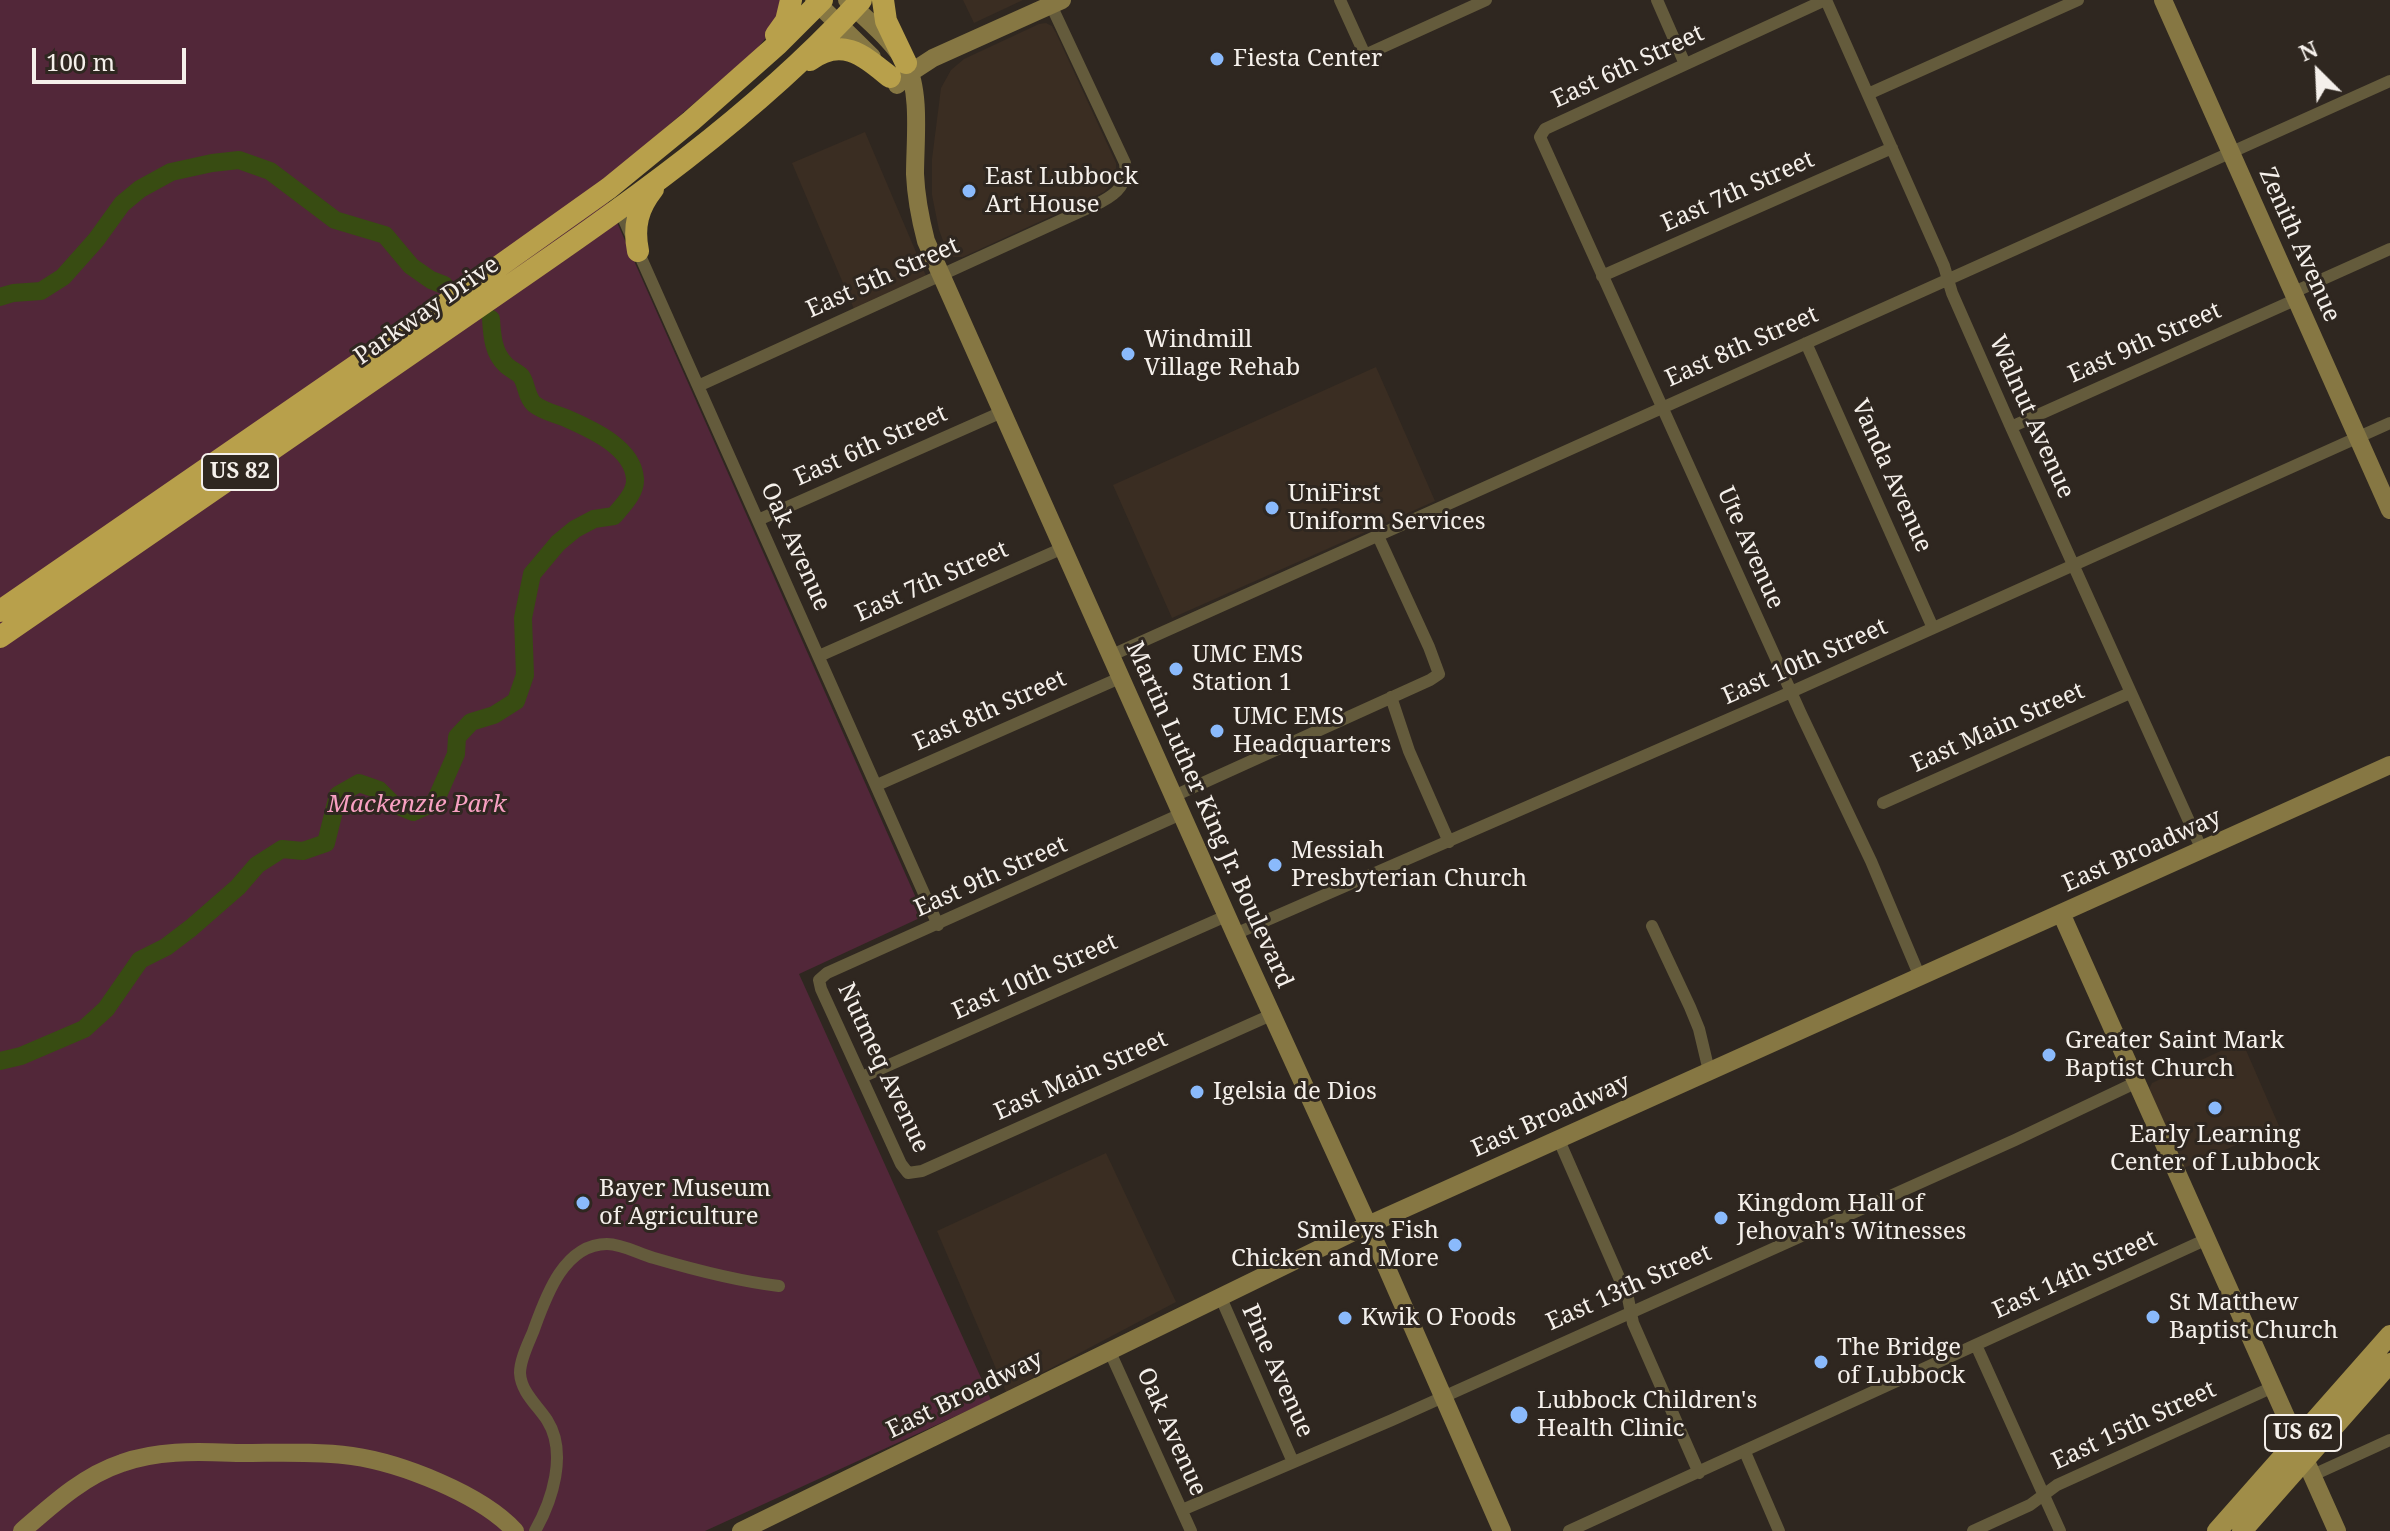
<!DOCTYPE html>
<style>
body{margin:0}
#map{position:relative;width:2390px;height:1531px;overflow:hidden;background:#2f2720;font-family:"Noto Serif",serif}
canvas{display:block}
.north{position:absolute;left:2278px;top:32px;width:80px;height:80px;-webkit-text-stroke:6px #2f2720;paint-order:stroke;rotate:336deg;font-size:22px;font-weight:700;line-height:32px;text-align:center;color:#f5f0eb}
.north::after{content:'';display:block;margin:auto;width:28px;height:36px;background:#f5f0eb;clip-path:polygon(50% 0,100% 100%,50% 72%,0 100%)}
.scale{position:absolute;left:32px;top:48px;width:154px;height:36px;box-sizing:border-box;border:4px solid #f5f0eb;border-top:0;padding-left:10px;font-size:24px;line-height:28px;white-space:nowrap;color:#f5f0eb;-webkit-text-stroke:6px #2f2720;paint-order:stroke}
</style>
<div id="map">
<canvas width="2390" height="1531"></canvas>
<div class="north">N</div>
<div class="scale">100 m</div>
</div>
<script>
const context = document.querySelector('canvas').getContext('2d');
context.lineJoin = 'round';
function fill(path, color) {
  context.fillStyle = color;
  context.fill(path, 'evenodd');
}
function trace(path, color, width, dash) {
  context.strokeStyle = color;
  context.lineWidth = width;
  context.lineCap = dash ? 'butt' : 'round';
  context.setLineDash(dash || []);
  context.stroke(path);
}
function drawText(font, color, halo, rows, align = 'center') {
  context.font = font + ' "Noto Serif",serif';
  context.lineWidth = 6;
  context.setLineDash([]);
  context.textBaseline = 'middle';
  context.strokeStyle = halo;
  context.fillStyle = color;
  for (const [text, x, y, turn = 0] of rows) {
    context.save();
    context.translate(x, y);
    context.rotate((+turn || 0) * Math.PI / 180);
    context.textAlign = isNaN(turn) ? turn : align;
    if (halo) context.strokeText(text, 0, 0);
    context.fillText(text, 0, 0);
    context.restore();
  }
}
fill(new Path2D(`
 M963,0H1023L974,23Z
 M1046,23L1052,26L1056,33L1116,163V179L1104,192L963,257H953L947,251L939,230L932,195V159L941,88L951,70L964,59L1039,24Z
 M865,132L927,278L854,309L792,163Z
 M1376,367L1435,501L1172,618L1113,485Z
 M2242,1041L2279,1126L2184,1168L2150,1091V1087L2152,1083Z
 M1106,1153L1176,1302L1006,1392L937,1231Z`), '#3a2d22');
fill(new Path2D(`
 M0,0H782L783,17L755,51L600,184L924,916L799,974L991,1400L705,1531H0Z`), '#522739');
trace(new Path2D(`
 M0,297L13,293L41,291L63,277L96,240L122,204L140,189L171,172L212,163L239,160L270,171L335,220L385,235L411,266L431,280L444,285
 M0,1061L21,1056L84,1029L106,1009L140,960L166,947L191,928L238,887L257,865L282,849L303,851L326,843L338,795L359,783L379,790L393,804L413,812L435,802L456,754L457,737L471,722L494,715L516,701L525,675L523,618L532,574L558,543L575,529L594,519L614,516C622,506 636,493 635,479C633,448 593,430 568,419C557,414 544,412 534,404C526,397 527,384 521,376C517,372 510,369 506,365C493,353 492,335 491,319`), '#384c12', 18);
trace(new Path2D(`
 M1340,0L1365,55L1486,0
 M1657,0L1685,64
 M1825,0L1545,129L1540,137L1801,714L1871,861L1920,977
 M1826,0L1944,266L1952,293L2011,427L2202,850
 M1868,94L2078,0
 M617,204L938,925
 M1602,276L1892,148
 M2294,292L2390,249
 M1806,343L1933,628
 M698,386L1101,202C1118,193 1128,183 1125,163L1051,5
 M2011,427L2297,299
 M758,520L1002,412
 M1112,655L2390,81
 M819,656L1063,548
 M1391,697L1409,751L1449,842
 M877,785L1122,677
 M1174,796L1430,680L1439,674L1429,647L1378,536
 M1883,803L2130,693
 M1181,814L827,973L819,980L821,989L901,1164L908,1173L922,1171L1271,1015
 M1652,926L1690,1007L1699,1029L1709,1071
 M1235,934L1791,692L2390,423
 M862,1077L1226,916
 M1558,1138L1628,1298L1633,1323L1699,1473
 M1221,1298L1293,1462
 M1976,1345L2060,1531
 M1110,1352L1191,1531
 M1745,1452L1779,1531
 M2313,1475L2390,1440
 M1182,1510L1392,1420L2015,1140L2137,1082
 M535,1531C552,1501 568,1453 547,1420C537,1405 521,1392 520,1373C520,1360 528,1344 533,1332C545,1299 563,1244 607,1244C623,1244 639,1254 654,1258C695,1270 736,1281 779,1286
 M1569,1531L2207,1239
 M1973,1531L2030,1505L2057,1485L2273,1387`), '#645b3c', 12);
trace(new Path2D(`
 M814,0L872,57
 M847,0C866,20 892,39 906,64C921,91 915,142 915,174C916,197 920,218 926,241L1235,934L1368,1225L1502,1531
 M2163,0L2390,510
 M897,85L910,73L933,58L1062,0
 M2061,913L2337,1531
 M22,1531C53,1504 83,1476 122,1463C161,1449 202,1452 242,1453C278,1453 316,1451 352,1456C401,1463 481,1494 515,1531
 M741,1531L1368,1225L2390,765`), '#867743', 18);
trace(new Path2D(`
 M2217,1531L2390,1335
 M2242,1531L2390,1363`), '#a08d48', 20);
trace(new Path2D(`
 M883,0L886,21L906,63
 M776,35L786,21L791,0
 M810,60C842,36 864,56 890,77
 M638,251C633,226 638,208 653,189
 M0,611L467,289L609,188L691,121L778,44L822,0
 M0,637C155,530 309,424 464,317C603,221 746,126 861,0`), '#b8a04b', 22);
for (const [x, y, r, color] of [
 [1217,59,8,"#8abafc"],
 [969,191,8,"#8abafc"],
 [1128,354,8,"#8abafc"],
 [1272,508,8,"#8abafc"],
 [1176,669,8,"#8abafc"],
 [1217,731,8,"#8abafc"],
 [1275,865,8,"#8abafc"],
 [2049,1055,8,"#8abafc"],
 [1197,1092,8,"#8abafc"],
 [2215,1108,8,"#8abafc"],
 [583,1203,8,"#8abafc"],
 [1721,1218,8,"#8abafc"],
 [1455,1245,8,"#8abafc"],
 [2153,1317,8,"#8abafc"],
 [1345,1318,8,"#8abafc"],
 [1821,1362,8,"#8abafc"],
 [1519,1415,10,"#8abafc"]
]) {
  const dot = new Path2D();
  dot.arc(x, y, r, 0, 2 * Math.PI);
  context.fillStyle = color;
  context.fill(dot);
  trace(dot, '#2f2720', 3);
}
for (const [x, y, w] of [
 [240,472,76],
 [2303,1433,76]
]) {
  const box = new Path2D();
  box.roundRect(x - w / 2, y - 18, w, 36, 6);
  context.fillStyle = '#2f2720';
  context.fill(box);
  trace(box, '#f5f0eb', 2);
}
drawText('bold 22px', '#f5f0eb', null, [
 ["US 82",240,472],
 ["US 62",2303,1433]
]);
drawText('24px', '#f5f0eb', '#2f2720', [
 ["Fiesta Center",1233,59],
 ["East Lubbock",985,177],
 ["Art House",985,205],
 ["Windmill",1144,340],
 ["Village Rehab",1144,368],
 ["UniFirst",1288,494],
 ["Uniform Services",1288,522],
 ["UMC EMS",1192,655],
 ["Station 1",1192,683],
 ["UMC EMS",1233,717],
 ["Headquarters",1233,745],
 ["Messiah",1291,851],
 ["Presbyterian Church",1291,879],
 ["Greater Saint Mark",2065,1041],
 ["Baptist Church",2065,1069],
 ["Igelsia de Dios",1213,1092],
 ["Early Learning",2215,1135,"center"],
 ["Center of Lubbock",2215,1163,"center"],
 ["Bayer Museum",599,1189],
 ["of Agriculture",599,1217],
 ["Kingdom Hall of",1737,1204],
 ["Jehovah's Witnesses",1737,1232],
 ["Smileys Fish",1439,1231,"right"],
 ["Chicken and More",1439,1259,"right"],
 ["St Matthew",2169,1303],
 ["Baptist Church",2169,1331],
 ["Kwik O Foods",1361,1318],
 ["The Bridge",1837,1348],
 ["of Lubbock",1837,1376],
 ["Lubbock Children's",1537,1401],
 ["Health Clinic",1537,1429]
], 'left');
drawText('24px', '#f5f0eb', '#2f2720', [
 ["East 6th Street",1628,67,-25],
 ["East 7th Street",1738,192,-24],
 ["Zenith Avenue",2299,245,66],
 ["East 5th Street",883,278,-24],
 ["Parkway Drive",427,311,-35],
 ["East 9th Street",2145,343,-24],
 ["East 8th Street",1742,347,-24],
 ["Walnut Avenue",2031,417,66],
 ["East 6th Street",871,446,-24],
 ["Vanda Avenue",1891,476,66],
 ["Oak Avenue",795,547,66],
 ["Ute Avenue",1750,548,66],
 ["East 7th Street",932,582,-24],
 ["East 10th Street",1805,662,-24],
 ["East 8th Street",990,711,-24],
 ["East Main Street",1998,728,-24],
 ["Martin Luther King Jr. Boulevard",1209,815,66],
 ["East Broadway",2142,851,-24],
 ["East 9th Street",991,877,-24],
 ["East 10th Street",1035,977,-24],
 ["Nutmeq Avenue",883,1068,65],
 ["East Main Street",1081,1076,-24],
 ["East Broadway",1551,1116,-24],
 ["East 14th Street",2075,1275,-25],
 ["East 13th Street",1629,1288,-24],
 ["Pine Avenue",1277,1371,66],
 ["East Broadway",965,1395,-26],
 ["East 15th Street",2134,1426,-25],
 ["Oak Avenue",1171,1432,66]
]);
drawText('italic 24px', '#f8a0c2', '#2f2720', [
 ["Mackenzie Park",417,805]
]);
</script>
